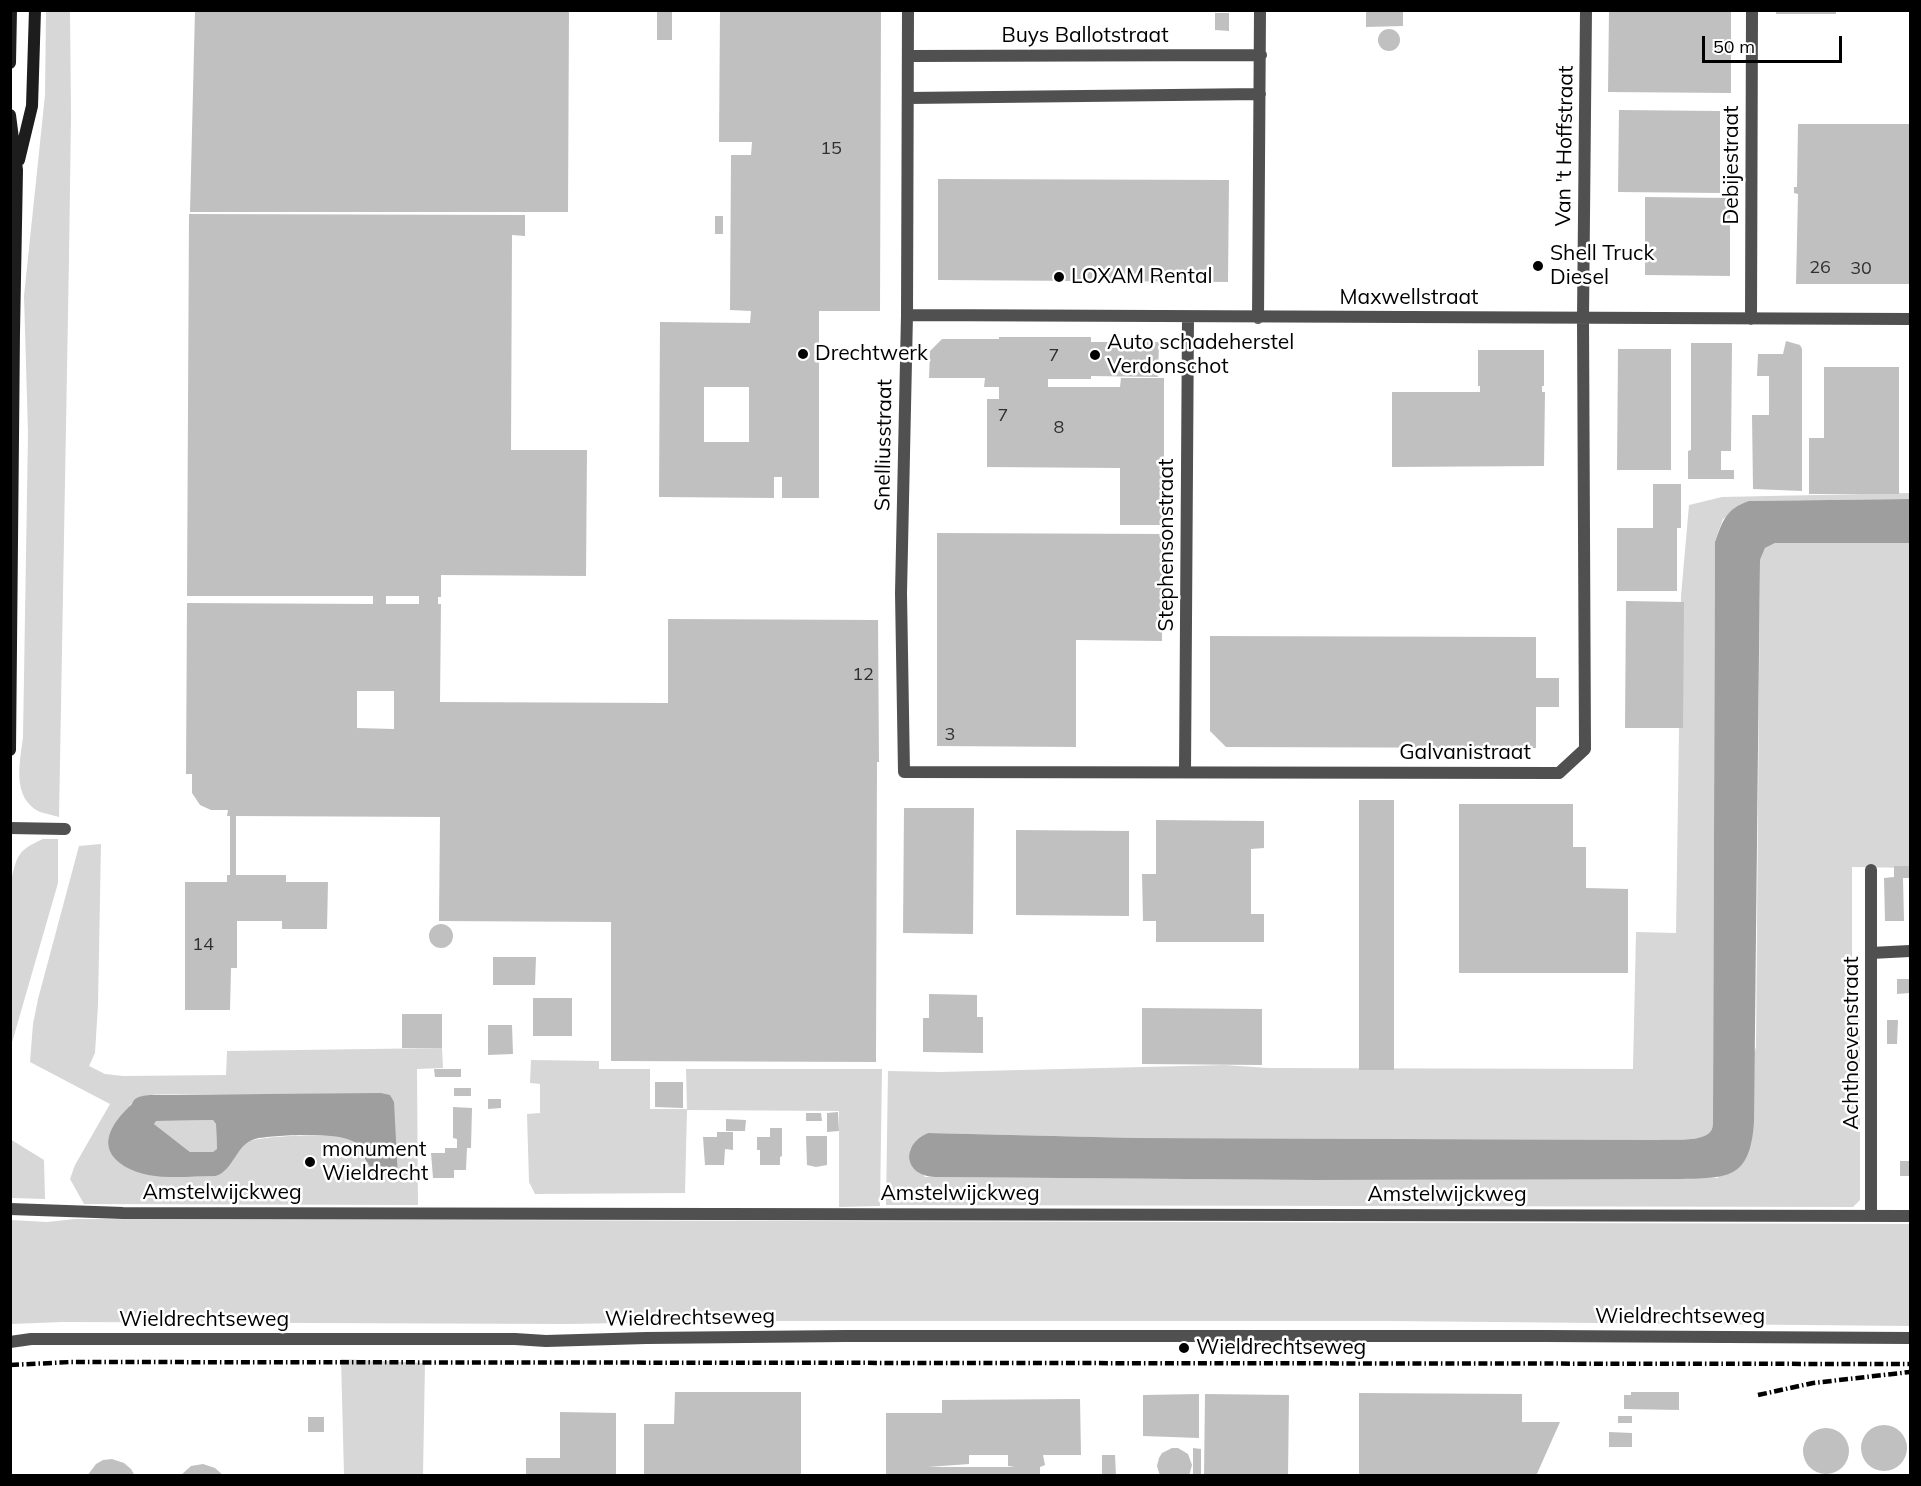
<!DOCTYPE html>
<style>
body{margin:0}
#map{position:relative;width:1921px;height:1486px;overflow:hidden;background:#fff;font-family:Mulish,sans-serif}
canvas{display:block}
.frame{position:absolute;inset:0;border:12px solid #000;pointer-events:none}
.scale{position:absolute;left:1702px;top:36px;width:140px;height:27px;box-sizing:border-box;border:3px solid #000;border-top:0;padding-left:8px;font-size:18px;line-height:21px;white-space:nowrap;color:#000;-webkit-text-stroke:4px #fff;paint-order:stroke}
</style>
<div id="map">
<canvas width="1921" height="1486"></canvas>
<div class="frame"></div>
<div class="scale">50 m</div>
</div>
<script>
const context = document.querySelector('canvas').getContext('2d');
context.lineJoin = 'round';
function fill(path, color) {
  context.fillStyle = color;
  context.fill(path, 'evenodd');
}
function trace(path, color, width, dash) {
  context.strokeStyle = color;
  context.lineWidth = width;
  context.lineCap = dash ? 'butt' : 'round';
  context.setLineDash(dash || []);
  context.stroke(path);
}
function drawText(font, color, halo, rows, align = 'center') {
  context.font = font + ' Mulish,sans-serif';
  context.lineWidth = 5;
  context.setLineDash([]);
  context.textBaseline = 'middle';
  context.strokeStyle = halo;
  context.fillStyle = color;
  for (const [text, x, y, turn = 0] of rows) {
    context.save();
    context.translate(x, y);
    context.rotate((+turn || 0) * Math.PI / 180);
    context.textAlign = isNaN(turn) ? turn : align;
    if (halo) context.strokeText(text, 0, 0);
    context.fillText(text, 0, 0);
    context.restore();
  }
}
fill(new Path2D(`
 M46,11H70L71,115L69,258L59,817C53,815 46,814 40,812C11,798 20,762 23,737L28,433L24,296L45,95Z
 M1910,493V499L1749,501L1723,519L1715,541L1713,1119C1713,1122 1713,1126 1712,1129C1706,1143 1672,1139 1659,1140L1135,1138L928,1133C901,1152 907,1153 925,1177H935L1314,1180L1718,1178L1756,1047L1760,560L1765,548L1775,543H1910V868L1852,867V1001L1860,1010V1200L1853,1207L886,1205L888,1071L940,1072L1225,1065L1268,1068L1633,1069L1636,932L1676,933L1681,596L1689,505L1722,497Z
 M43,839H58V883L11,1046V881C17,855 18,850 43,839Z
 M101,844L98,1005L95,1053L89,1066L105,1074L123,1076L226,1075L227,1051L442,1048L443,1068L417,1069L418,1205L84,1204L70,1179L75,1165L110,1104L30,1062L33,1024L38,999L79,846ZM171,1094H285L394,1102L366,1161C360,1151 356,1141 345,1137C333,1133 257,1136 247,1142C234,1150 232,1171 216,1176L168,1177L139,1171L130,1105C141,1093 155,1095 171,1094Z
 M531,1060L599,1061V1069H650V1109H687L686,1069H882L880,1206L839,1207V1111L687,1110L685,1193L535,1194L529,1182L527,1114L540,1113V1084L530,1083Z
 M213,1120L216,1124L217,1149L214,1152H190L154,1124L155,1121Z
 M10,1139L44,1160L45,1199L11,1198Z
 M75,1219L1910,1224V1326L1389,1321H736L567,1324L62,1322L11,1324V1220L47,1222Z
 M341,1359L425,1363L423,1475H344Z`), '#d7d7d7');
fill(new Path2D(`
 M1910,499V543H1775L1765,548L1760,560L1754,1122C1750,1180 1728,1178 1677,1179L1314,1180L935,1177C904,1176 900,1145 928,1133L1136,1138L1659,1140C1672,1139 1706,1143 1712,1129C1713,1126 1713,1122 1713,1119L1715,542C1723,520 1726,509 1749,501Z
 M381,1093L390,1095L394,1102L398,1178C374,1178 372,1170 360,1151C357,1147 356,1143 352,1141C337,1132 272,1135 255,1139C236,1144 234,1170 216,1176C187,1176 150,1182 124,1166C94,1147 113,1122 131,1105C133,1102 134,1099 137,1098C140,1096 147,1095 151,1095ZM213,1120L216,1124L217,1149L213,1152H190L154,1124L156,1121Z`), '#9e9e9e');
fill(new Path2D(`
 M195,10H569L568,212H190Z
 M657,10H672V40H657Z
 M720,10H881L880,311H819V498H782V477H774V498L659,497L660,322L750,323L751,311L730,310L731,155H751L752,142H719ZM704,387H749V442H704Z
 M1366,10H1403V26L1366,27Z
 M1609,10H1731V93L1608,92Z
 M1776,10H1836V14H1776Z
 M1215,13H1229V31L1215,30Z
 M1378 40a11 11 0 1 1 22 0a11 11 0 1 1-22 0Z
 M1619,110L1720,111V193L1618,192Z
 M1798,124H1910V284H1796L1798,194L1794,193V187H1797Z
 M938,179L1229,180L1228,282L938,280Z
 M1645,197L1730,198V276L1645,275Z
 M189,214L525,215V236L512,235L511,450H587L586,576L441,575V597H438V604H441L440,702L668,703V619L878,620L879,762H877L876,1062L611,1061V922L439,921L440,817L236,816V875H286V882H328L327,929H282V921H237V968H231L230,1010H185V882H227V875H230V816H227L228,810H211L200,805L192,793V774H186L187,603L373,604V596H187ZM386,596H419V604H386ZM357,691H394V729L357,728Z
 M715,216H723V234H715Z
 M999,337H1091V342H1159L1158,377L1091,376V379H1048V387H1120L1121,378H1164V525H1120V468L987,467V399H999V387H984L985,378H929L930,351L942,339H999Z
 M1786,341L1800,345L1802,349V491L1753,489L1752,415H1769V376H1757L1758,354H1783Z
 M1691,343H1732L1731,451H1721V470H1734V479H1688V451L1691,450Z
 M1618,349H1671V470H1617Z
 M1478,350H1544V386H1542V392H1545L1544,466L1392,467V392H1480V386H1478Z
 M1824,367H1899V494H1809V438H1824Z
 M1653,484H1681V528H1677V591H1617V528H1653Z
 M937,533L1162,534V641L1076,640V747L937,746Z
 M1626,601L1684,602L1683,728H1625Z
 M1210,636L1536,637V678H1559V707H1536V748L1226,747L1210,731Z
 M1359,800H1394V1070H1359Z
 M1459,804H1573V847H1586V888L1628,889V973H1459Z
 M904,808H974L973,934L903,933Z
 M1156,820L1264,821V848L1251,849V914H1264V942H1156V921H1143L1142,874H1156Z
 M1016,830L1129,831V916L1016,915Z
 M1894,866H1910V878H1903L1904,921H1885L1884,878L1894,877Z
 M429 936a12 12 0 1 1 24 0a12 12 0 1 1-24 0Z
 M493,957H536L535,985H493Z
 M1897,979H1910V993L1897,994Z
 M929,994L977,995V1017H983V1053L923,1052V1018H929Z
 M533,998H572V1036H533Z
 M1142,1008L1262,1009V1065L1142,1064Z
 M402,1014H442V1048H402Z
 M1887,1020H1898L1897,1044H1887Z
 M488,1025H512L513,1054L488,1055Z
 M434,1069H461V1077H435Z
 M655,1082H683V1108L655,1107Z
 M454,1088H471V1096H454Z
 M488,1099H501V1108L488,1109Z
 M453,1107L472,1108L471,1148H467L466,1170H454V1178H433L431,1153H445V1148H457V1139L453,1138Z
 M838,1112L839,1131L827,1132V1113Z
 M806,1113H821L822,1121H806Z
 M726,1119L746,1120L745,1131H726Z
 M770,1128H782V1156L780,1157V1165H760V1150H757V1137H770Z
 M717,1132H733V1150L725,1149L724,1165H705L703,1137H717Z
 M806,1136H827V1165L816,1167L807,1165Z
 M1900,1161H1910V1176H1900Z
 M675,1392H801V1476H644V1424H674Z
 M1631,1392H1679V1410L1624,1409V1395H1631Z
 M1359,1393L1522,1394V1422H1560L1536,1476H1359Z
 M1199,1394V1438L1143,1436V1395Z
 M1205,1394L1289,1395L1288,1476H1204Z
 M1080,1399L1081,1455H1043L1045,1465L1040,1467V1476H886V1413H942V1400ZM969,1455H1008V1466L1015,1467H928L969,1464Z
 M560,1412L616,1413V1476H526V1458H560Z
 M1618,1416H1632V1423H1618Z
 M308,1417H324V1432H308Z
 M1861 1448a23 23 0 1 1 46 0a23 23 0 1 1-46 0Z
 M1803 1451a23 23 0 1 1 46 0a23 23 0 1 1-46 0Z
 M1609,1432L1632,1433V1447H1609Z
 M1172,1448H1178L1188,1454L1192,1465L1189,1476H1160L1157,1466L1159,1458L1162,1453Z
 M1193,1448L1201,1449V1476H1193Z
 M1102,1455H1115L1116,1476H1102Z
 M112,1459L124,1463L131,1469L135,1476H87L96,1464L103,1460Z
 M203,1464L215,1468L224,1476H180L191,1466Z`), '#c0c0c0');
trace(new Path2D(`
 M908,10L907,315L901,593L904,772L1559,773L1585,749L1583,318L1586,10
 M908,56L1261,55
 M908,98L1260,94
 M907,315L1910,319
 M1258,318L1260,10
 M1751,319L1752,10
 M1185,772L1188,317
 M10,828L65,829
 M1871,870V1216
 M1871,953L1910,951
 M10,1209L123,1213L1910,1216`), '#505050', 12);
trace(new Path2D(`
 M10,1342L31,1339H515L546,1341L646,1338L845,1336H1545L1910,1338`), '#505050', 12);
trace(new Path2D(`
 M10,63L11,10
 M10,115L17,170L14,332L10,750
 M19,160L32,106L35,10`), '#1d1d1d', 12);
trace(new Path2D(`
 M10,1365L71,1362L1910,1364
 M1758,1395L1813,1383L1910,1372`), '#000', 4.5, [9, 3, 1.5, 3]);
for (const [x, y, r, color] of [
 [1538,266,6,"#000"],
 [1059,277,6,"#000"],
 [803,354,6,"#000"],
 [1095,355,6,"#000"],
 [310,1162,6,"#000"],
 [1184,1348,6,"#000"]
]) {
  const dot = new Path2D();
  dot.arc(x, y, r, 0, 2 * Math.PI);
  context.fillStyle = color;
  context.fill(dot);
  trace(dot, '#fff', 2);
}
drawText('18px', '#303030', null, [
 ["15",831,149],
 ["26",1820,268],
 ["30",1861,269],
 ["7",1054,356],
 ["7",1003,416],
 ["8",1059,428],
 ["12",863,675],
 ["3",950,735],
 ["14",203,945]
]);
drawText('21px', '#000', '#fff', [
 ["Buys Ballotstraat",1085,36],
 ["Van 't Hoffstraat",1565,146,-89],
 ["Debijestraat",1732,165,-90],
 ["Maxwellstraat",1409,298],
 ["Snelliusstraat",884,445,-89],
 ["Stephensonstraat",1167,545,-90],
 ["Galvanistraat",1465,753],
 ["Achthoevenstraat",1852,1043,-90],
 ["Amstelwijckweg",222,1193],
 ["Amstelwijckweg",960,1194],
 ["Amstelwijckweg",1447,1195],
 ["Wieldrechtseweg",1680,1317],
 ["Wieldrechtseweg",690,1318,-1],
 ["Wieldrechtseweg",204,1320]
]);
drawText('21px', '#000', '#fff', [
 ["Shell Truck",1550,254],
 ["Diesel",1550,278],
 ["LOXAM Rental",1071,277],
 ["Auto schadeherstel",1107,343],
 ["Verdonschot",1107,367],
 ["Drechtwerk",815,354],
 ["monument",322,1150],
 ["Wieldrecht",322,1174],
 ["Wieldrechtseweg",1196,1348]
], 'left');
</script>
